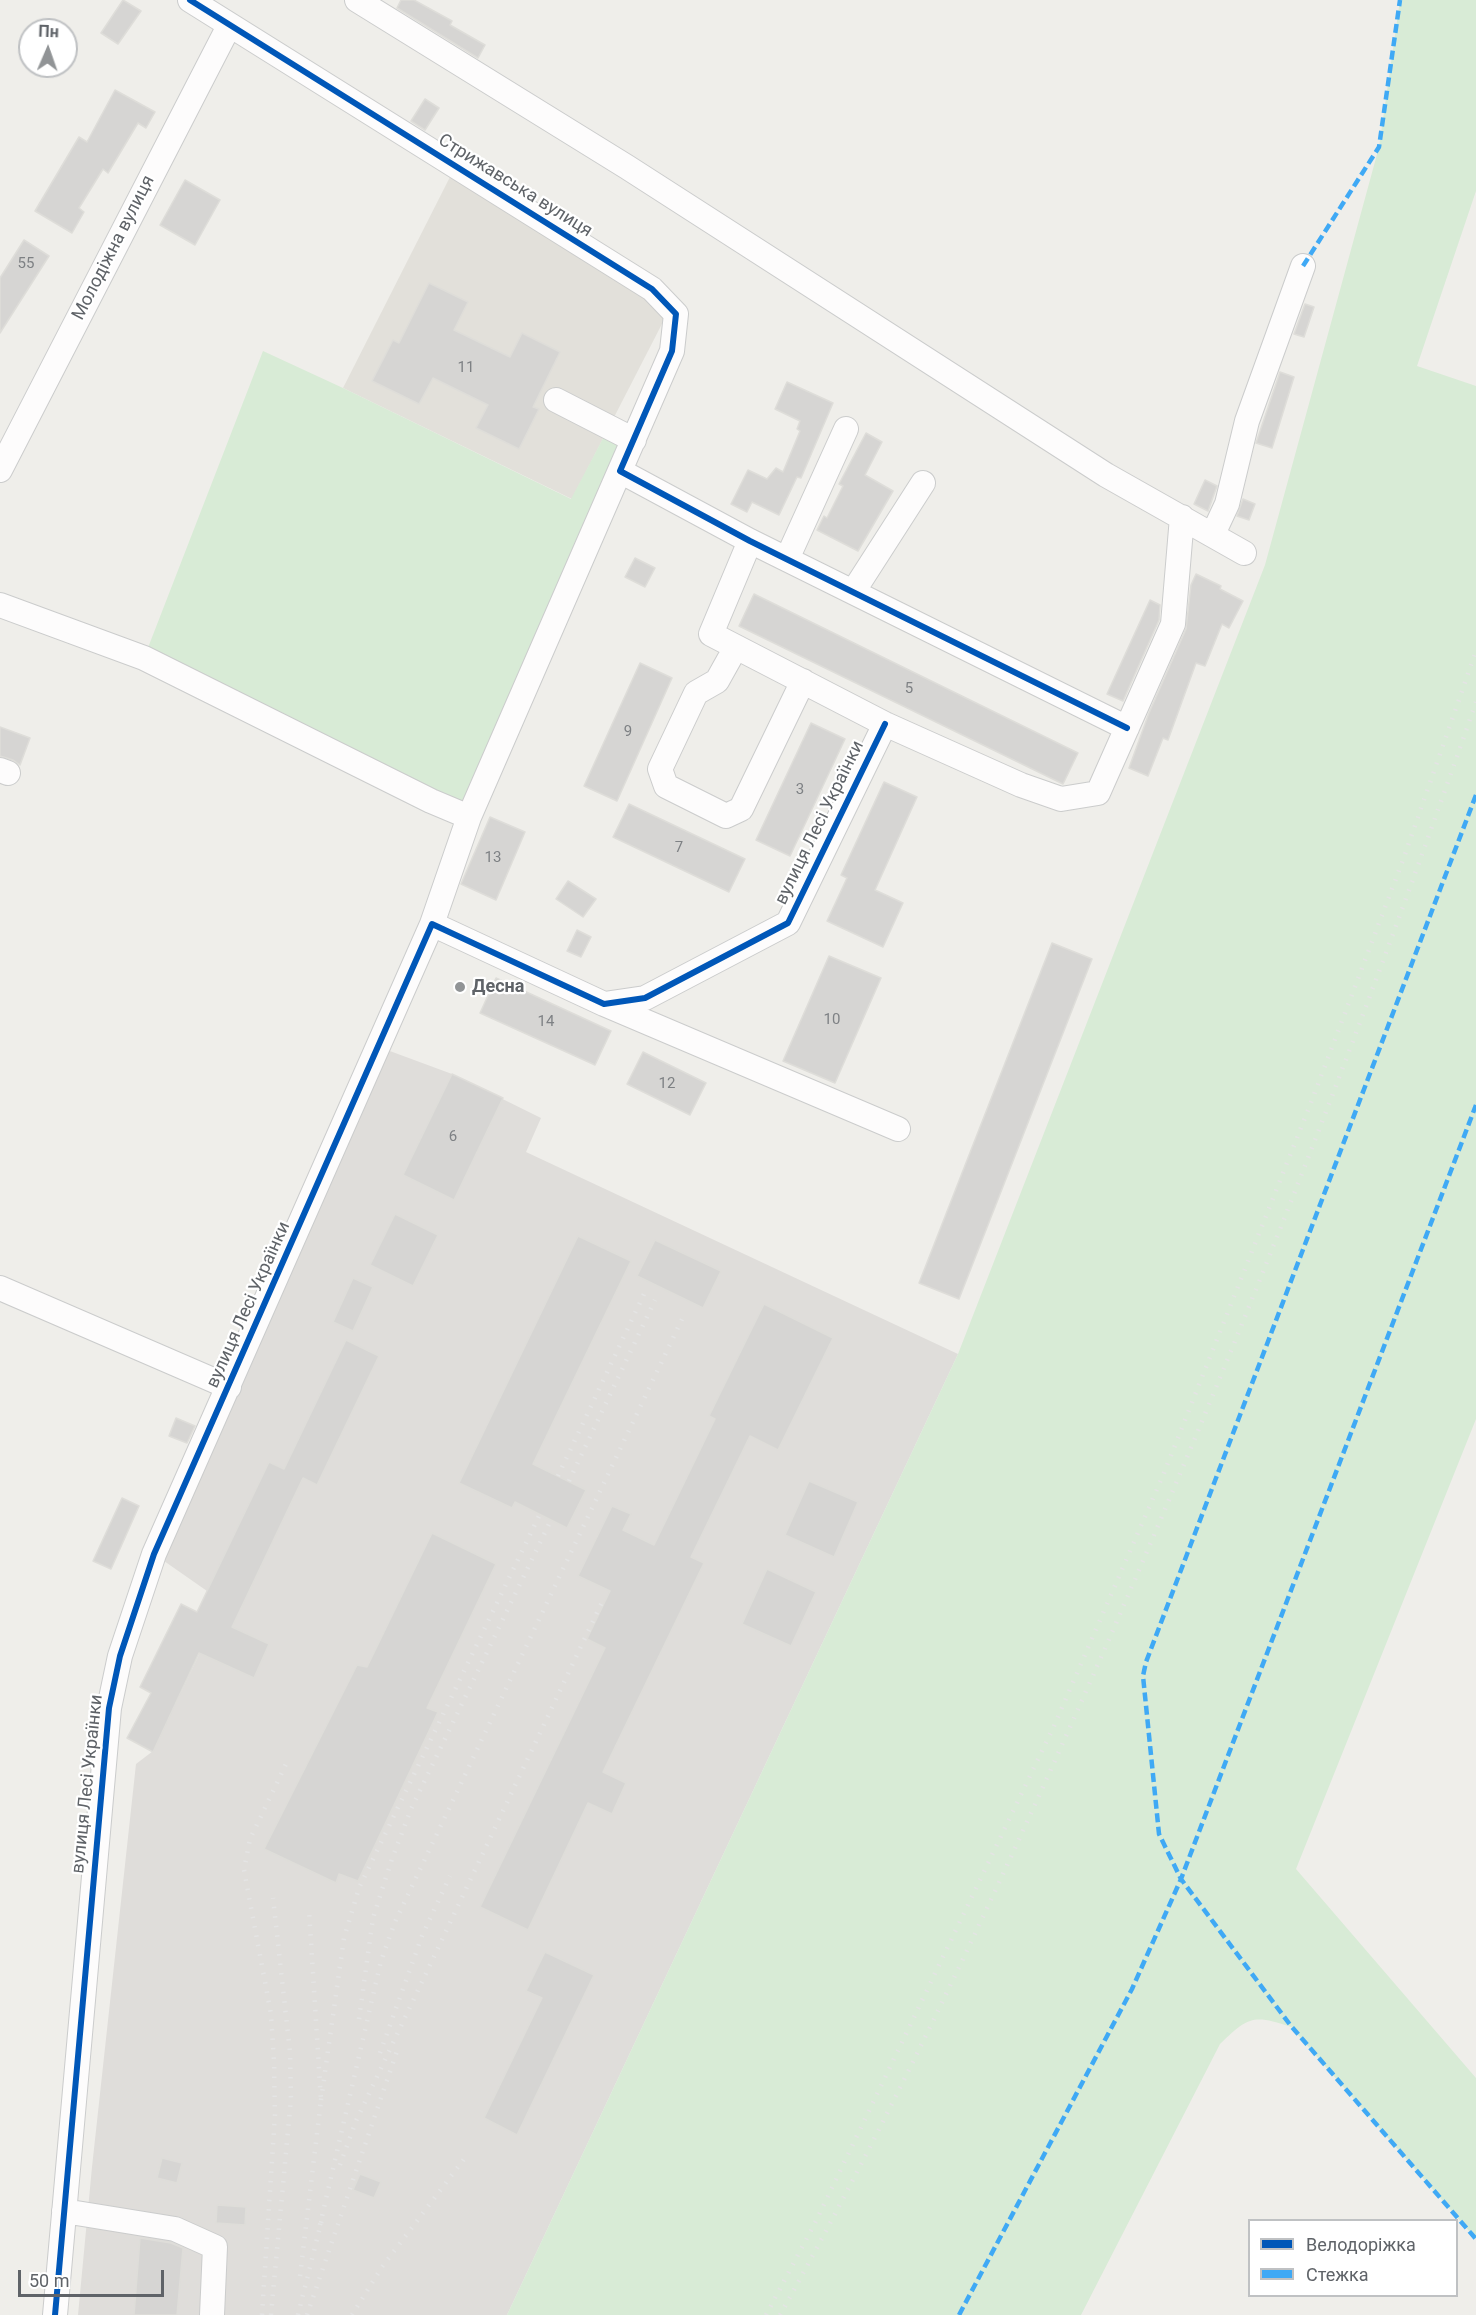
<!DOCTYPE html>
<meta charset="utf-8">
<style>
body{margin:0}
#map{position:relative;width:1476px;height:2315px;overflow:hidden;background:#efeeea;font-family:Roboto,sans-serif}
canvas{display:block}
.legend{position:absolute;left:1248px;top:2219px;width:210px;height:78px;box-sizing:border-box;background:#fff;border:2px solid #bfc1c3;margin:0;padding:8px 10px;list-style:none;font-size:18px;color:#5f6368}
.legend li{display:flex;align-items:center;gap:12px;height:30px}
.legend b{width:30px;border:2px solid #bfc1c3}
.north{position:absolute;left:18px;top:18px;width:60px;height:60px;box-sizing:border-box;background:#fff;border:2px solid #bfc1c3;border-radius:50%;rotate:2deg;font-size:16px;font-weight:700;line-height:24px;text-align:center;color:#5f6368}
.north::after{content:'';display:block;margin:auto;width:21px;height:27px;background:#919496;clip-path:polygon(50% 0,100% 100%,50% 72%,0 100%)}
.scale{position:absolute;left:18px;top:2270px;width:146px;height:27px;box-sizing:border-box;border:3px solid #5f6368;border-top:0;padding-left:8px;font-size:18px;line-height:21px;white-space:nowrap;color:#5f6368;-webkit-text-stroke:4px #fff;paint-order:stroke}
</style>
<div id="map">
<canvas width="1476" height="2315"></canvas>
<ul class="legend">
<li><b style="height:8px;background:#0057b8"></b>Велодоріжка</li>
<li><b style="height:8px;background:#3fa9f5"></b>Стежка</li>
</ul>
<div class="north">Пн</div>
<div class="scale">50 m</div>
</div>
<script>
const context = document.querySelector('canvas').getContext('2d');
context.lineJoin = 'round';
function fill(path, color) {
  context.fillStyle = color;
  context.fill(path, 'evenodd');
}
function trace(path, color, width, dash) {
  context.strokeStyle = color;
  context.lineWidth = width;
  context.lineCap = dash ? 'butt' : 'round';
  context.setLineDash(dash || []);
  context.stroke(path);
}
function drawText(font, color, halo, rows, align = 'center') {
  context.font = font + ' Roboto,sans-serif';
  context.lineWidth = 4.5;
  context.setLineDash([]);
  context.textBaseline = 'middle';
  context.strokeStyle = halo;
  context.fillStyle = color;
  for (const [text, x, y, turn = 0] of rows) {
    context.save();
    context.translate(x, y);
    context.rotate((+turn || 0) * Math.PI / 180);
    context.textAlign = isNaN(turn) ? turn : align;
    if (halo) context.strokeText(text, 0, 0);
    context.fillText(text, 0, 0);
    context.restore();
  }
}
fill(new Path2D(`
 M379,1047L452,1074L541,1118L526,1152L958,1354L507,2315H78L92,2167L136,1764L153,1751L215,1621L197,1612L207,1591L154,1554Z`), '#dfddda');
fill(new Path2D(`
 M451,175L647,296L665,318L572,499L343,388Z`), '#e2e0da');
fill(new Path2D(`
 M1400,0H1476V191L1417,366L1476,386V1419L1296,1869L1476,2078V2239L1291,2027C1253,2014 1248,2017 1220,2044L1081,2315H507L958,1354L1265,565L1379,147Z
 M263,351L343,388L571,499L609,427L634,440L469,817L144,658Z`), '#d8ebd6');
const building = new Path2D(`
 M123,0L141,11L118,44L101,33Z
 M401,0H414L452,21L450,25L485,45L478,58L397,8Z
 M115,90L155,112L146,128L138,123L108,173L103,169L79,208L84,212L72,233L35,211L79,137L87,142Z
 M425,99L439,108L425,130L411,121Z
 M185,180L220,200L195,245L160,225Z
 M24,240L49,256L0,333V278Z
 M429,283L468,302L454,330L510,357L522,333L560,352L533,407L539,409L519,449L476,428L488,405L433,378L419,404L372,381L393,340L399,343Z
 M1305,304L1314,307L1304,337L1294,334Z
 M1280,372L1294,377L1272,448L1256,443Z
 M787,382L833,403L801,478L797,477L779,515L752,502L747,512L731,504L748,470L767,479L776,468L783,472L800,431L797,429L800,421L775,409Z
 M866,433L882,442L865,475L893,491L858,551L817,530L824,516L827,518L843,486L839,484Z
 M1205,480L1217,486L1208,511L1194,504Z
 M1243,499L1255,504L1249,520L1237,516Z
 M635,558L655,568L645,587L625,577Z
 M1196,574L1221,586L1220,589L1243,601L1229,628L1222,624L1205,666L1196,663L1168,740L1163,738L1148,776L1129,768L1149,713L1186,629L1191,585Z
 M754,594L1078,753L1063,784L739,626Z
 M1150,600L1160,605L1159,620L1123,701L1107,694Z
 M640,663L672,678L617,801L584,786Z
 M811,723L845,739L790,856L756,840Z
 M0,727L30,738L20,765L13,760L0,756Z
 M884,782L917,797L875,890L903,903L883,947L827,921L847,878L841,875Z
 M629,804L745,859L729,892L613,837Z
 M490,817L525,832L496,900L461,884Z
 M568,881L596,899L583,917L556,899Z
 M577,930L591,937L581,957L567,951Z
 M1052,943L1092,959L959,1299L919,1283Z
 M829,956L881,978L835,1083L783,1061Z
 M496,978L611,1031L595,1065L480,1013Z
 M643,1052L706,1083L690,1115L627,1084Z
 M452,1074L503,1098L454,1200L403,1175Z
 M395,1214L438,1235L413,1286L370,1265Z
 M578,1236L631,1261L533,1464L586,1490L567,1528L515,1502L512,1508L459,1483Z
 M655,1240L721,1271L703,1308L637,1276Z
 M353,1278L373,1287L353,1331L333,1322Z
 M764,1304L833,1338L778,1450L750,1436L691,1557L704,1563L603,1772L626,1783L612,1814L588,1803L528,1930L480,1907L605,1648L587,1639L610,1591L578,1576L612,1506L631,1514L623,1530L654,1545L715,1419L709,1416Z
 M346,1340L379,1356L317,1485L303,1478L232,1627L269,1644L254,1678L199,1653L153,1752L127,1738L151,1693L140,1687L181,1604L197,1612L269,1462L284,1469Z
 M176,1418L195,1426L187,1443L169,1436Z
 M809,1481L858,1502L834,1557L785,1535Z
 M122,1498L139,1506L111,1569L93,1561Z
 M432,1533L496,1564L427,1708L438,1712L358,1881L339,1874L336,1883L264,1849L357,1665L367,1667Z
 M767,1569L816,1592L791,1646L742,1624Z
 M545,1952L594,1975L517,2135L484,2118L542,1998L526,1991Z
 M162,2158L182,2163L177,2183L157,2178Z
 M360,2174L381,2182L374,2198L353,2190Z
 M217,2205L246,2207L245,2225L216,2223Z
 M140,2238L171,2243L183,2248L177,2315H134Z`);
fill(building, '#d6d5d3');
trace(building, '#deddd9', 1.5);
const minor = new Path2D(`
 M190,0L652,289L676,314L672,351L469,817L432,924
 M357,0L627,167L1106,475L1244,553
 M556,400L634,440
 M0,470L229,26
 M620,471L750,541L1127,728
 M1213,534L1227,504L1247,421L1303,266
 M750,541L711,634L885,724L1021,785L1061,799L1098,793L1173,624L1182,517
 M787,559L846,429
 M853,592L923,483
 M0,605L144,658L431,801L469,817
 M736,647L717,681L696,693L660,769L666,786L726,816L741,809L803,681
 M0,770L8,773
 M604,1004L898,1129
 M0,1288L229,1387
 M64,2211L175,2229L215,2247L212,2315
 M55,2315L109,1708L120,1656L154,1554L432,924L604,1004L645,998L788,923L885,724`);
trace(minor, '#cbcccc', 26);
trace(minor, '#fdfcfc', 24);
trace(new Path2D(`
 M558,1476L644,1294
 M569,1481L655,1300
 M359,2019L373,1918L392,1859L411,1809L551,1520
 M380,2053L422,1936L450,1876
 M321,2100L344,1938L359,1888L540,1514
 M340,2165L356,2121L603,1600
 M320,2225L381,1961L395,1922L683,1317
 M300,2276L321,2100L309,1910
 M262,2315L275,2114L274,2062L271,2014L244,1870L250,1839L286,1764
 M271,2315L291,2098L290,2052L273,1898
 M298,2315L322,2219
 M307,2315L397,2051
 M352,2315L382,2267L464,2159
 M766,2315L816,2221L1054,1726L1164,1473L1312,1100L1403,860L1476,651
 M780,2315C895,2109 995,1896 1091,1680C1233,1359 1361,1033 1476,702`), '#e4e4e4', 4.5, [1.5, 8]);
trace(new Path2D(`
 M1303,266L1379,147L1400,0
 M1476,795L1146,1662L1143,1676L1159,1834L1181,1879L1291,2026L1476,2239
 M959,2315L1132,1989L1181,1879L1476,1105`), '#3fa9f5', 4.5, [9, 4.5]);
trace(new Path2D(`
 M190,0L652,289L676,314L672,351L620,471L750,541L1127,728
 M55,2315L109,1708L120,1656L154,1554L432,924L604,1004L645,998L788,923L885,724`), '#0057b8', 6);
for (const [x, y, r, color] of [
 [460,987,6,"#919496"]
]) {
  const dot = new Path2D();
  dot.arc(x, y, r, 0, 2 * Math.PI);
  context.fillStyle = color;
  context.fill(dot);
  trace(dot, '#fff', 2);
}
drawText('15px', '#7e8184', null, [
 ["55",26,264],
 ["11",466,368],
 ["5",909,689],
 ["9",628,732],
 ["3",800,790],
 ["7",679,848],
 ["13",493,858],
 ["10",832,1020],
 ["14",546,1022],
 ["12",667,1084],
 ["6",453,1137]
]);
drawText('18px', '#5f6368', '#fff', [
 ["Стрижавська вулиця",515,186,32],
 ["Молодіжна вулиця",114,248,-63],
 ["вулиця Лесі Українки",820,823,-64],
 ["вулиця Лесі Українки",249,1305,-66],
 ["вулиця Лесі Українки",88,1784,-84]
]);
drawText('bold 18px', '#5f6368', '#fff', [
 ["Десна",472,987]
], 'left');
</script>
